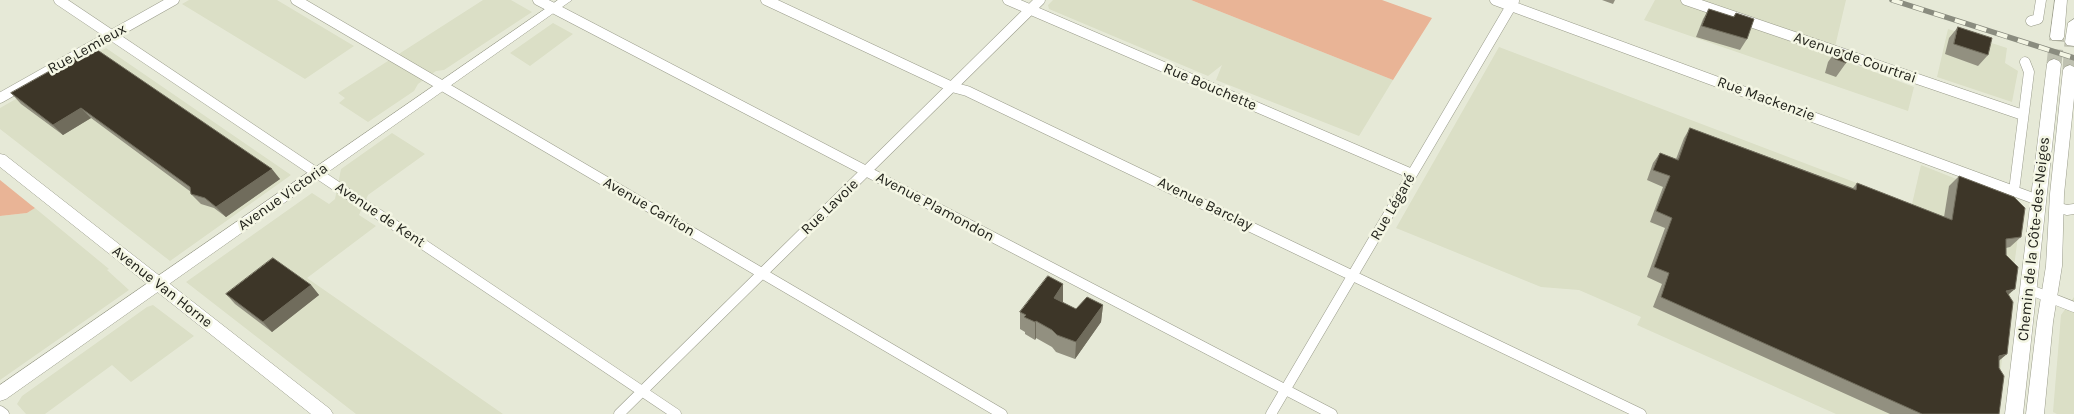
<!DOCTYPE html>
<meta charset="utf-8">
<style>
body{margin:0}
canvas{display:block;background:#e6e9d7}
</style>
<canvas width="2074" height="414"></canvas>
<script>
const context = document.querySelector('canvas').getContext('2d');
context.lineJoin = 'round';
function fill(path, color) {
  context.fillStyle = color;
  context.fill(path, 'evenodd');
}
function trace(path, color, width, dash) {
  context.strokeStyle = color;
  context.lineWidth = width;
  context.lineCap = dash ? 'butt' : 'round';
  context.setLineDash(dash || []);
  context.stroke(path);
}
function drawText(font, color, halo, rows, align = 'center') {
  context.font = font + ' Karla,sans-serif';
  context.lineWidth = 5;
  context.setLineDash([]);
  context.textBaseline = 'middle';
  context.strokeStyle = halo;
  context.fillStyle = color;
  for (const [text, x, y, turn = 0] of rows) {
    context.save();
    context.translate(x, y);
    context.rotate((+turn || 0) * Math.PI / 180);
    context.textAlign = isNaN(turn) ? turn : align;
    if (halo) context.strokeText(text, 0, 0);
    context.fillText(text, 0, 0);
    context.restore();
  }
}
fill(new Path2D(`
 M189,0H277L354,46L305,79L182,4Z
 M483,0H511L532,12L444,70L436,71L418,84L414,91L368,122L339,103L345,98L338,93Z
 M1053,0H1191L1393,80L1359,136L1216,80L1222,65L1208,76L1049,9L1048,5Z
 M1655,0H1846L1834,51L1687,1L1914,87L1908,111L1644,20Z
 M553,23L573,34L530,66L510,53Z
 M1948,29L2007,48L2005,63L2018,71L2012,102L1937,77Z
 M1499,47L1912,204L1921,165L2022,205L1995,414H1836L1637,325L1641,317L1579,290L1541,287L1396,228Z
 M106,48L291,175L170,261L0,129V108Z
 M392,133L425,154L368,195L359,215L376,226L307,278L503,414H356L186,282L312,193L329,204L335,199L341,169Z
 M35,208L109,269L107,270L129,290L0,380V216L27,213Z
 M2074,297V414H2057L2053,412L2061,315Z
 M153,305L194,336L131,382L112,365L45,414H26L17,404L22,396L147,307Z`), '#dbdfc6');
fill(new Path2D(`
 M1191,0H1382L1432,18L1393,80Z
 M0,180L31,205L35,208L27,213L0,216Z`), '#e9b496');
trace(new Path2D(`
 M2054,64L2057,37
 M2070,70L2072,42`), '#bfc1b1', 15, [15, 8]);
const minor = new Path2D(`
 M59,0L676,414
 M296,0L1002,414
 M538,0L1332,414
 M766,0L952,87L967,91L1641,414
 M1008,0L1412,174
 M1495,0L2038,200
 M1686,0L2023,115
 M2031,21L2038,19L2041,0
 M0,98L174,0
 M2014,191L2029,72L2025,62
 M2056,207L2067,210L2074,209
 M2028,289L2074,307
 M0,411L4,414
 M619,414L1040,0
 M1271,414L1514,1`);
const tertiary = new Path2D(`
 M558,0H572L6,399L0,401V385Z`);
const secondary = new Path2D(`
 M2055,0H2067L2064,37L2062,40H2052L2050,37Z
 M2074,19V46L2067,45L2065,42L2068,23Z
 M2054,59L2059,61L2061,64L2023,414H2005L2047,64L2049,61Z
 M2070,65L2074,67V98L2064,194L2062,266L2053,322L2044,414H2026L2037,322L2046,266L2050,194L2063,70L2065,67Z
 M0,154L5,155L330,409L333,414H311L0,167Z`);
trace(minor, '#9a9c8b', 11);
trace(tertiary, '#9a9c8b', 1);
trace(secondary, '#9a9c8b', 1);
trace(minor, '#fff', 10);
fill(tertiary, '#fff');
fill(secondary, '#fff');
const rail = new Path2D(`
 M1892,0L2074,58`);
trace(rail, '#8a8c7f', 5.5);
trace(rail, '#f4f6e4', 4, [11]);
fill(new Path2D(`
 M1602,0H1615L1613,4Z
 M1709,9L1733,17L1736,13L1747,39L1740,50L1696,37L1703,19Z
 M1958,27L1988,55L1978,66L1945,54L1949,38Z
 M93,47L280,179L226,217L214,208L201,204L191,194V192L91,118L63,135L21,104L11,93Z
 M1838,48L1846,63L1836,77L1825,73L1828,62Z
 M1690,128L1853,188L1857,183L1944,217L1949,186L1959,176L2021,237L2010,247L2006,248L2008,294L1999,360V414H1890L1653,307L1662,284L1647,277L1665,228L1650,222L1663,187L1647,180L1653,163L1660,153L1676,159L1684,138Z
 M1063,284L1062,302L1076,309L1103,305L1101,322L1075,359L1056,352L1052,347L1036,338L1035,340L1025,334V332L1020,329V312Z
 M311,285L319,295L272,332L235,304L226,294Z`), '#929080');
fill(new Path2D(`
 M81,108L91,118L63,135L53,125Z
 M272,169L280,179L226,217L216,207Z
 M1063,284V302L1054,315V298Z
 M311,285L319,295L272,332L263,322Z
 M2015,289L2003,299L2006,291Z
 M1103,305L1101,322L1075,359L1076,342Z
 M1036,321V338L1035,340V322Z
 M2007,354L1995,364L1999,356Z`), '#706c5c');
const building = new Path2D(`
 M1709,9L1734,17L1736,13L1754,19L1747,39L1702,26Z
 M1958,27L1992,38L1988,55L1954,44Z
 M93,47L272,169L216,207L205,198L191,194L190,187L81,108L53,125L11,93Z
 M1838,48L1849,52L1846,63L1835,59Z
 M1690,128L1856,190L1857,183L1952,220L1959,176L2014,197L2025,208L2021,237L2006,239V255L2018,267L2015,289L2006,291L2013,302L2007,354L1999,356V368L2004,376L1999,414H1922L1661,297L1669,273L1654,267L1672,218L1656,211L1670,176L1653,170L1660,153L1678,160Z
 M273,258L311,285L263,322L226,294Z
 M1048,276L1063,284L1054,298L1076,309L1087,297L1103,305L1076,342L1057,335L1052,330L1036,321L1035,322L1024,317L1026,315L1020,312Z`);
fill(building, '#3d3628');
trace(building, '#706c5c', 1);
drawText('15px', '#21221b', '#f4f6e4', [
 ["Rue Lemieux",87,49,-29],
 ["Avenue de Courtrai",1855,58,19],
 ["Rue Bouchette",1210,87,23],
 ["Rue Mackenzie",1766,99,20],
 ["Avenue Victoria",283,197,-35],
 ["Avenue Barclay",1205,204,26],
 ["Avenue Carlton",649,207,30],
 ["Rue Lavoie",830,207,-44],
 ["Avenue Plamondon",935,207,28],
 ["Rue Légaré",1393,207,-60],
 ["Avenue de Kent",380,215,34],
 ["Chemin de la Côte-des-Neiges",2034,239,-84],
 ["Avenue Van Horne",162,287,38]
]);
</script>
